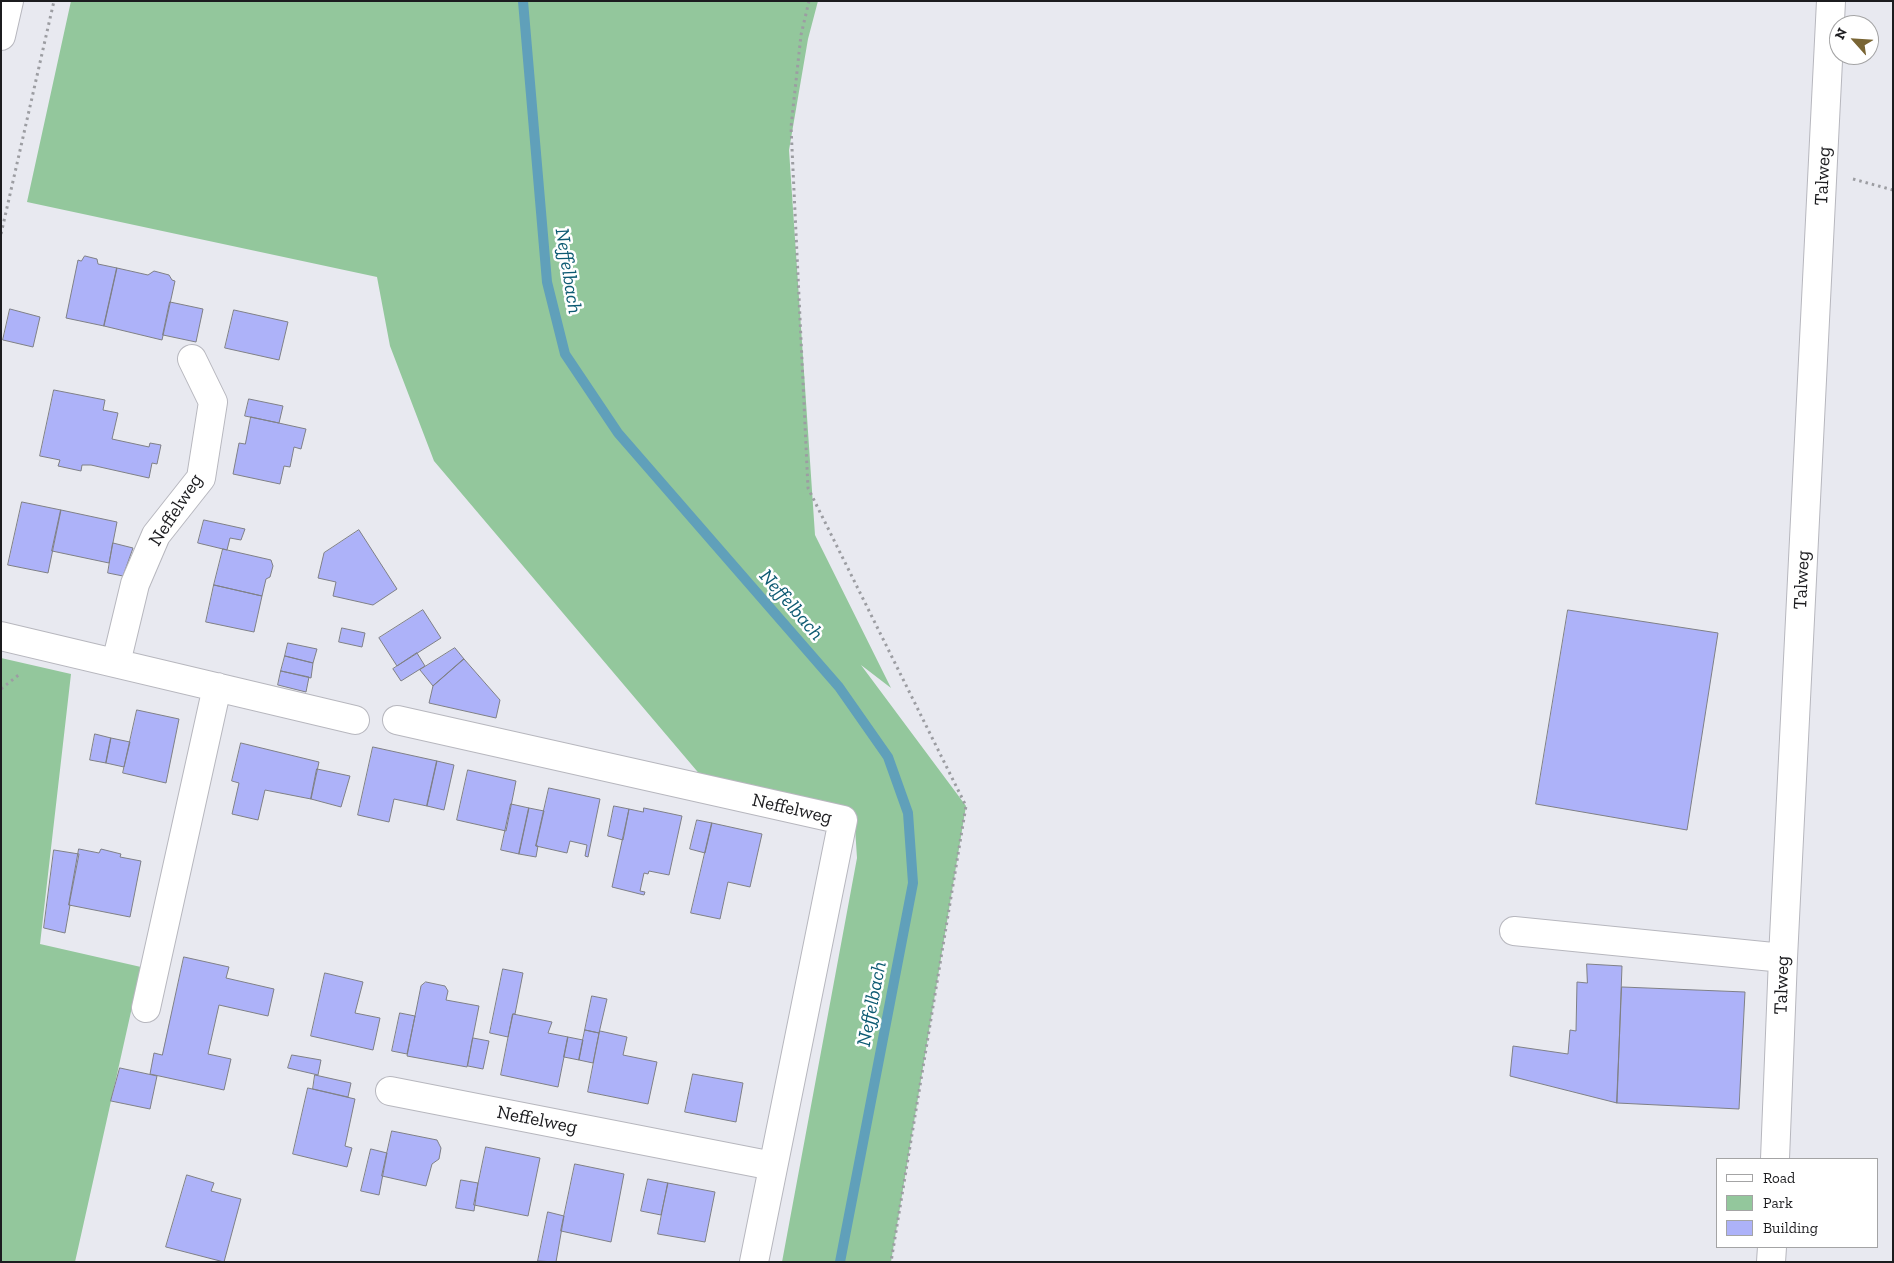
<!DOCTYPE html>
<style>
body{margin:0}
#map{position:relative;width:1894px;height:1263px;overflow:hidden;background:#e8e9f0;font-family:"Zilla Slab",serif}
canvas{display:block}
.frame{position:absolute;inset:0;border:2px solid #1c1c1f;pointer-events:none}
.legend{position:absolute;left:1716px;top:1158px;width:162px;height:90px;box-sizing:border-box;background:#fff;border:1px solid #a4a4a5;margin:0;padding:6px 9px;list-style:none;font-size:15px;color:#1c1c1f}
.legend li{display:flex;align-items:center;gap:10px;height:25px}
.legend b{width:25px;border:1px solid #a4a4a5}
.north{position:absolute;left:1829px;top:15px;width:50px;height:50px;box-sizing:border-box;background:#fff;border:1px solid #a4a4a5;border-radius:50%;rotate:296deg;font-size:14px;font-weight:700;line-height:20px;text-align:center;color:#1c1c1f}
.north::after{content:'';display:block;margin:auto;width:18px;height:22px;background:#796534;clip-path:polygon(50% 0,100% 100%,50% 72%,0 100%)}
</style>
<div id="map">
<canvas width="1894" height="1263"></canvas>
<div class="frame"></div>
<ul class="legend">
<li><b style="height:6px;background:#fff"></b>Road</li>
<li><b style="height:14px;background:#93c79c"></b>Park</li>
<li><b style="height:14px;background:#adb2f9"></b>Building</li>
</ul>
<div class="north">N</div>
</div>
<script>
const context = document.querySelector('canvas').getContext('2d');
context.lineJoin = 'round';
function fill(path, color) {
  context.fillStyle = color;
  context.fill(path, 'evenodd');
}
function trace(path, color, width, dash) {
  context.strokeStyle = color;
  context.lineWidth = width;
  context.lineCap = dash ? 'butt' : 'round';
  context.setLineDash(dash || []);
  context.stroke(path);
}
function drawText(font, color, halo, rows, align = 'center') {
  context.font = font + ' "Zilla Slab",serif';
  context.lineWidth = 5;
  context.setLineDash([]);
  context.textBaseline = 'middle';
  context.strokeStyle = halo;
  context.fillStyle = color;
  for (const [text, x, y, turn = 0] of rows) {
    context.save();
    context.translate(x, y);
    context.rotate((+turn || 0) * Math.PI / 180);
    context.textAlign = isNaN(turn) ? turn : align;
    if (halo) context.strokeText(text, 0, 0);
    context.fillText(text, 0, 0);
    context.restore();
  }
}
fill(new Path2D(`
 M71,1H818L808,39L789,150L815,535L891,688L861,665L966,806L891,1262H782L857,858L854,812L702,777L434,461L390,346L377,277L27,202Z
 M1,658L71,674L40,944L141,967L75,1262H1Z`), '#93c79c');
trace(new Path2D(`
 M523,1L547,282L565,354L618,433L839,687L888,757L908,813L913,883L840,1262`), '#60a0ba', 10);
const building = new Path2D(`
 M85,256L97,259L98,264L117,268L104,326L66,318L78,260L81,261Z
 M117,268L148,275L154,271L169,275L172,280L175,281L162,340L104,326Z
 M170,302L203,309L196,342L163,335Z
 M10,309L40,317L33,347L3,340Z
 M234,310L288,322L279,360L225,348Z
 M54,390L105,400L103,410L118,413L112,439L149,447L150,443L161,445L157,464L152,463L149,478L91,465H82L81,471L58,466L60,460L40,456Z
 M249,399L283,406L279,423L245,416Z
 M251,417L306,429L301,449L294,447L290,467L284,466L280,484L233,474L239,443L245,444Z
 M22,502L61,510L48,573L8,565Z
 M61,510L117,522L109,563L52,551Z
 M204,520L245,529L241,540L230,538L227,550L198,543Z
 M359,530L397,589L373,605L333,596L336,582L318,578L324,553Z
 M113,543L133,548L123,576L108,573Z
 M223,549L271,560L273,566L270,577L266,579L262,596L214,585Z
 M214,585L262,596L254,632L206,622Z
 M423,610L441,638L397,666L379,638Z
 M1568,610L1718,633L1687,830L1536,804Z
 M342,628L365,633L362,647L339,642Z
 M288,643L317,649L313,663L285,656Z
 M455,648L464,659L433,686L420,670Z
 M417,653L425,666L401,681L393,669Z
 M285,656L313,663L311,678L281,671Z
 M464,659L500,700L496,718L429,703L433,686Z
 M281,671L309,677L306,692L278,685Z
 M137,710L179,719L166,783L123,773Z
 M95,734L111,738L106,763L90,760Z
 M111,738L130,742L124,767L106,763Z
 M241,743L319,762L311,799L265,790L258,820L232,814L239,783L232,781Z
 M373,747L437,761L427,806L394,799L389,822L358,815Z
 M437,761L454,765L444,810L427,806Z
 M317,769L350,776L341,807L311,799Z
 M468,770L516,781L506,831L457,820Z
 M549,788L600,799L588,857L585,856L587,845L570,841L567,853L536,846Z
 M511,804L529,808L519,854L501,850Z
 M614,806L629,809L623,840L608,836Z
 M529,808L544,811L536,846H538L536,857L519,854Z
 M644,808L682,816L669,875L649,871L648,874L644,873L640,891L645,892L644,895L612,887L629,809L643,812Z
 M697,820L712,823L705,853L690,849Z
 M712,823L762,834L750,887L728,882L720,919L691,913Z
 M79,849L99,853L101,849L121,854L120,857L141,861L130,917L69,905Z
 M54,850L79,854L69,905H70L65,933L44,928Z
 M184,957L229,967L226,978L274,989L268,1016L219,1005L208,1054L231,1059L224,1090L150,1074L154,1053L162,1055Z
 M1587,964L1622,966L1617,1103L1510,1076L1513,1046L1568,1054L1570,1030L1576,1031L1577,982L1587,983Z
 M503,969L523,973L515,1014H513L508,1037L490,1033Z
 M325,973L363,982L355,1013L380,1018L373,1050L311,1036Z
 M426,982L445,986L448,991L446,1000L479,1006L467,1067L407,1056L421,986Z
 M1622,987L1745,992L1739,1109L1617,1103Z
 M592,996L607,999L599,1033L585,1030Z
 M400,1013L415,1016L407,1054L392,1051Z
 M513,1014L552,1022L548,1033L568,1037L558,1087L501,1075Z
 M585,1030L599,1033L593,1063L579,1060Z
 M600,1031L627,1037L623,1055L657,1062L648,1104L588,1092Z
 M568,1037L583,1040L579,1060L564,1057Z
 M473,1038L489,1041L483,1069L468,1066Z
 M292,1055L321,1060L318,1075L288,1068Z
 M120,1068L157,1076L150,1109L111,1101Z
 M693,1074L743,1083L736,1122L685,1112Z
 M315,1075L351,1083L348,1097L313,1089Z
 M308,1088L355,1099L345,1146L352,1148L347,1167L293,1154Z
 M392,1131L437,1140L441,1148L439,1159L432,1164L426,1186L382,1176Z
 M486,1147L540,1158L528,1216L474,1205Z
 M371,1149L387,1153L379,1195L361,1191Z
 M575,1164L624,1174L611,1242L561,1231Z
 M187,1175L214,1183L211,1191L241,1199L224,1262L166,1247Z
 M648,1179L668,1183L661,1215L641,1211Z
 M461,1180L478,1183L474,1211L456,1208Z
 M668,1183L715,1192L705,1242L658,1234Z
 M548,1212L564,1216L556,1262L538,1261Z`);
fill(building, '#adb2f9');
trace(building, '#7f8086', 1);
const minor = new Path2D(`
 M1,36L9,1
 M1,636L355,720
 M116,663L135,584L156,535L201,478L213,402L192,359
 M397,720L843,820L754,1262
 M1514,931L1783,958
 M146,1008L217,687
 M390,1091L773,1166
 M1775,1159L1783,958L1831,1
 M1771,1262L1772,1247`);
trace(minor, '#b7b7be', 30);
trace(new Path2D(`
 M809,1L801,35L791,127L808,488L966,806L891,1262
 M1853,179L1893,190
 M1,234L54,1
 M1,689L21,673`), '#9c9da2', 3, [2.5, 4]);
trace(minor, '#fff', 28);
drawText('19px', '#1c1c1f', '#fff', [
 ["Talweg",1823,176,-87],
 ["Neffelweg",176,510,-57],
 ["Talweg",1802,580,-87],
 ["Neffelweg",792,809,13],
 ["Talweg",1782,985,-88],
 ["Neffelweg",537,1120,11]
]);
drawText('italic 20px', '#0d5a72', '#fff', [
 ["Neffelbach",568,271,81],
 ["Neffelbach",791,605,49],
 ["Neffelbach",872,1004,-79]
]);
</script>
